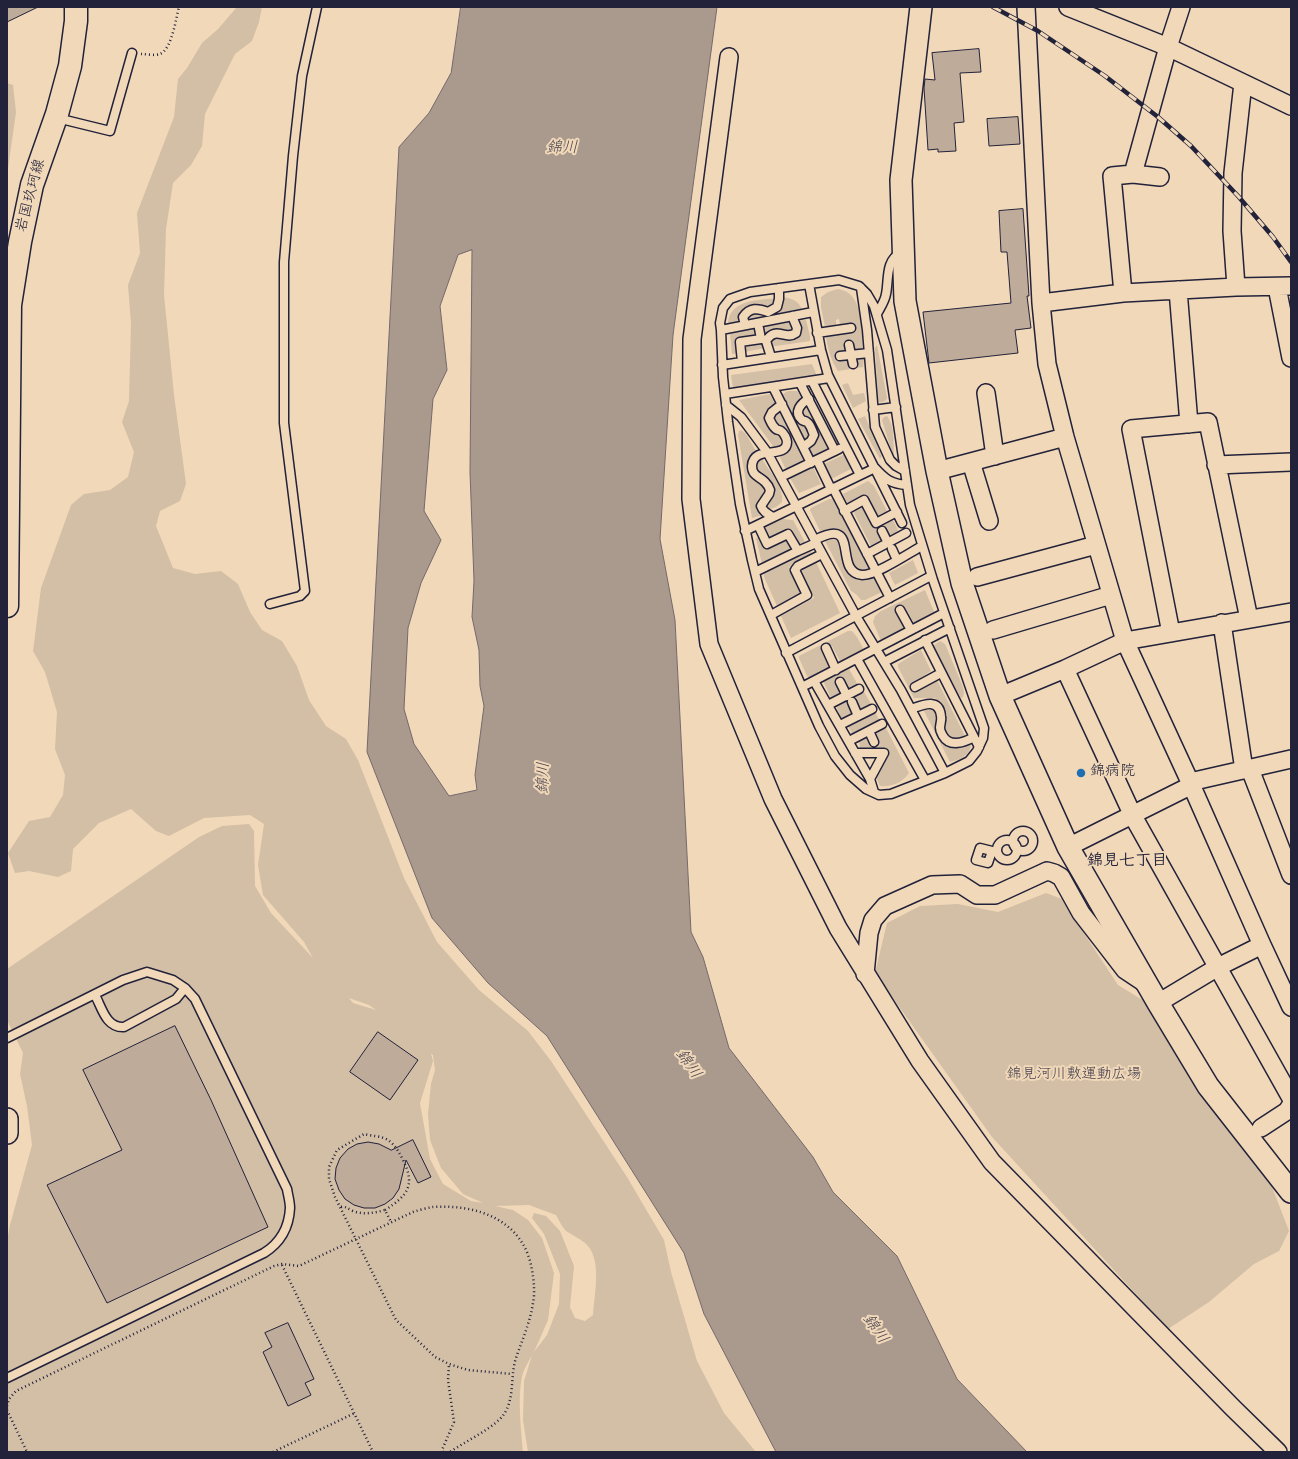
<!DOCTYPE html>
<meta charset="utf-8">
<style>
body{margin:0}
#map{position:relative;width:1298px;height:1459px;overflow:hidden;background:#f1d8b8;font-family:"Gochi Hand",sans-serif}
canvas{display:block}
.frame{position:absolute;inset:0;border:8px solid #22223b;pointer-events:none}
</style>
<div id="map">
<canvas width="1298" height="1459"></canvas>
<div class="frame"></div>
</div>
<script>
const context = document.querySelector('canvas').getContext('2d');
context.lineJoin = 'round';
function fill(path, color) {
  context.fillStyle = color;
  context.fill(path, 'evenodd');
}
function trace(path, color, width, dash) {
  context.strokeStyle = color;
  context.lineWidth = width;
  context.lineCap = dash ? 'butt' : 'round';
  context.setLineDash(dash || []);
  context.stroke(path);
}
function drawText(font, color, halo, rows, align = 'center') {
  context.font = font + ' "Gochi Hand","Klee One",sans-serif';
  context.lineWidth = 4;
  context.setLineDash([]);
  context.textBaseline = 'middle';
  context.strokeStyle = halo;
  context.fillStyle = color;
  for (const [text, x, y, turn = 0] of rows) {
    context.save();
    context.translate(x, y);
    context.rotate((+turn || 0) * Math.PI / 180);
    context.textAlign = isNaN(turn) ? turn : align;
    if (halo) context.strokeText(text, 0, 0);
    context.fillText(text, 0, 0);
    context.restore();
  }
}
fill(new Path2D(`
 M237,7H262L259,22L252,41L235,54L205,114L202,146L191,165L173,183L166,229L164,295L174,395L186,484L180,501L160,511L156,526L173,568L195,574L221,571L238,584L250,612L262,630L282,641L297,666L309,700L326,726L346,739L358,760L404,878L437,942L479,990L528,1031L551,1061L627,1177L664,1240L671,1272L697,1361L724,1413L756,1452H528L523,1420L524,1381L532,1355C529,1361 525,1367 523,1373C517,1394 521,1429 523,1452H7V1241L10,1225L32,1145L27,1106L20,1074L23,1053L7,1020V969L199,837L222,826L249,824L254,831L255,886L271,913L313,958L304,942L263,895L258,865L264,824L250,815L204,818L169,836L156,831L131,809L99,823L73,849L71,871L58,877L29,871L15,873L8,853L29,821L50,817L63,795L65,775L55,749L57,712L45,672L33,651L41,588L71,505L84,494L110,490L128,477L134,452L122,422L129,401L131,323L128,285L140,253L137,213L174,117L178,79L187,68L202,43L218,29ZM349,998L369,1005L376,1010L353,1003ZM431,1054L433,1055L435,1070L431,1084L428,1114L430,1140L441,1168L463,1194L483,1203L471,1201L443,1184L430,1159L420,1103L433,1061ZM529,1205L556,1215C559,1220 562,1227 566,1231C572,1235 579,1238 585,1243C603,1258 594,1295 593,1315L585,1321L575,1318L570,1307L574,1266L560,1231L546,1216L534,1213L532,1218L544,1234L560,1274L559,1304L547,1335L534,1352L548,1320L554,1273L542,1238L528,1220L513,1210L495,1206Z
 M7,83L13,85L16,112L7,176Z
 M838,289C864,292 861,330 863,350L854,358H864L863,367L838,371C831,361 827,347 826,335L853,331L840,326L839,319L836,320V326L825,327L821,307V297L828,292Z
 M781,297C791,298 799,300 802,310L746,322L747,315L751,311L767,313Z
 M778,298L771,309L758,306L742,321L728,324C729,299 760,300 778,298Z
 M806,320L810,336V341L769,347L771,339L773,337H793L796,321Z
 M793,321L794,332L778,331L765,348L744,352L743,345L762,342L761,329L765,326Z
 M757,328L758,338L738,340L739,353L732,354L730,333Z
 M877,345L887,398C885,402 883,403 879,402L878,399L875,348Z
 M812,364L817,376L733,388L731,375Z
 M848,383L853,395L864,393L866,401L853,408L842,385Z
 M788,391H797L802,398C780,414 815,421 807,440L805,442L781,395Z
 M770,394L775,404C767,410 761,422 771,430C774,432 777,433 780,436L781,445L776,450L739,400Z
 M807,405L829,449L813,458L809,449L817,441L819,437C817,433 816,428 813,425C808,419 795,412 807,405Z
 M779,411L804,461L786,470L779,455C789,448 796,441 786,429C780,423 776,426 773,416Z
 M865,416L882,456L880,459L858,419Z
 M887,416C895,426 893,442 894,454L893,456L882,420L884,417Z
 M741,430L746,434L757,453L749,471C751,474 751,478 754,480C759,485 764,485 765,493C758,503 756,504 763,515L752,518L738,435L739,431Z
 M845,454L851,469L831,479L824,464Z
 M762,459C770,472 784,487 782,502L776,507L767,510L765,507L775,492L774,487L769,480C761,478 758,473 756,466L759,461Z
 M813,467L821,484L799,493L790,478Z
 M868,481L874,486L887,511V513L876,518L865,496L848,504L843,494Z
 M829,499H833L869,569L863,571L853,567C850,560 851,556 851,549C851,545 849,542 848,539C842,527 831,528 820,531L810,510L811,508Z
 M862,506L864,507L874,527L892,519L894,522L898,530L896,533L889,536L885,528L878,531L883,541L871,546L853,511Z
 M783,519L793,520L805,542L800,545L792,529L768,541L762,529Z
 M761,536L766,549L785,540L788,542L792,550L762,564L756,538Z
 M831,538C850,544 833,567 854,578C856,579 860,581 863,581C867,581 870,579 875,579L882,592L865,600H861L856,594L851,591L824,539Z
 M811,550L812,555L789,567L800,590V593L777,606L764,577V574Z
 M913,560L918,573L895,585L889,573Z
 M816,562L840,613L791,638L781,616L814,598L802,571L803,569Z
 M925,590L935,614L914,623L905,607L896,612L904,628L881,641L873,622L875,616L881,611Z
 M848,631H852L857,637L864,650L840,661L832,646H830L821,650L830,668L810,678L807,676L799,658V656Z
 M940,641L945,644L963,687L964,693L963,697L961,698L933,646Z
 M921,650L931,671L912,683L916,691L937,680L965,736C959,739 955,740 949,738L945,727L947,714L940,702L935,698H914L898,667V664Z
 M849,669L858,685L848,690L842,679L836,682L841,693L831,698L823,681Z
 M864,692L866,695L872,706L861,711L856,700L848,703L853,715L842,720L836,706Z
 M928,707L935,709C940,721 936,748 953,748C960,748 965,744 971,744C971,755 959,760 950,762L923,709Z
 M875,712L880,721L853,735L848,726Z
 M886,728L909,773C902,783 892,787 880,786L876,777L887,752L885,749L860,748L859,741L867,737L871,746L879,743L875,734Z
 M1046,893L1062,899L1087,938L1118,985L1146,1002L1204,1096L1272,1187L1289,1231L1279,1251L1254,1264L1209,1302L1168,1329L992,1137L875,973L887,923L920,906L958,904L998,912Z`), '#d3bea6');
const water = new Path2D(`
 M461,7H717L673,335L660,539L675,620L691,932L703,957L729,1048L813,1157L833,1192L897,1256L957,1379L1027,1452H776L704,1314L684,1253L547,1036L488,983L432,918L367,752L399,147L429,113L451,73ZM472,250L470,472L474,581L472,617L479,650L480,686L484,706L475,775L477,790L449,796L414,744L404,709L408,628L421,583L441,540L424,511L433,399L447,370L440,306L458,255Z`);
fill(water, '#aa998d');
trace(water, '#74696c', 1);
const building = new Path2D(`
 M7,7H38L7,22Z
 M979,49L981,72L960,73L964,122L954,123L956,151L938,152V149L928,150L924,88L925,79L935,80L932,53Z
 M1018,117L1020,144L989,146L987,119Z
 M1023,209L1029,296H1027L1031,328L1015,330L1018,353L929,363L923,312L1011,303L1007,252H1001L999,211Z
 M175,1026L211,1100L268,1227L107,1303L47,1185L122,1150L83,1070Z
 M378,1032L418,1060L390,1100L350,1072Z
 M413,1140L431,1177L418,1183L406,1160L399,1189L393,1198L385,1204L375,1208H364L354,1205L345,1199L339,1190L335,1179L336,1168L340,1158L348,1149L357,1144L368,1142L379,1144L391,1150Z
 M288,1323L314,1379L305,1383L311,1395L288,1406L263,1352L272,1347L265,1333Z`);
fill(building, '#beab99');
trace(building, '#22223b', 1);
const service = new Path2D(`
 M57,118L110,131L132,53
 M839,280L859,286L867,294L874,306L887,350L910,505L933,580L984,728L983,738L977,751L969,761L945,773L891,794L879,795L866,789L850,775L835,756L819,726L759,589L752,560L740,504L728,422L723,377L721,330L720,323L723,308L730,299L750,292Z
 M809,284L821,350L828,375L902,523
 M861,288L867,330L875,427L890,460L896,466L905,471
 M877,314C880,308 885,301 886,294C889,280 885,260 901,253
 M745,325L743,317C750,307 758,308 768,312L777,307L779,299V288
 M721,330L813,312
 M817,333L851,328
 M849,345L853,364
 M840,356L869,353
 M771,357L766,341C776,325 785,341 796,333L797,328L792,316
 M742,362L740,342L761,339L758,323
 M722,365L821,350
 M812,381L860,475
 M800,383L835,451
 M773,387L811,463
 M725,394L829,378
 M726,405L741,417L767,452L856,616L901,690L945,773
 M873,410L896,407
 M803,447L811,441L814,435C812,431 811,426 808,423C803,419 807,423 802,420C793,412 801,403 809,399
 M817,460L831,489
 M781,477L839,449
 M833,488L890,598
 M844,511L864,500L876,523L897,512
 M773,517C768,514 763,512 761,506L769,494L770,490C769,487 767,484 765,482C759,476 752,476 752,466C753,444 787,460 787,442C787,439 784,433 781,431C780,430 777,430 776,429C772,426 771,422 769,418L772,412L782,404
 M745,531L875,468C885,479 891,484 907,485
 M882,531L888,543
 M815,540C862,515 832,572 862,575C875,576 909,553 922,546
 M892,549L897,560
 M798,551L816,543
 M867,554L906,533
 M755,572L798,551L788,534L767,544L758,525
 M270,604L300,596L305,591L284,423V262L293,156L302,76L317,7
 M900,610L911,630
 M771,615L807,595L795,570L798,566L822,554
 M925,640L979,747
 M826,648L836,670
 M786,653L931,576
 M857,659L925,780
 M884,662L950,628
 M814,681L870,779L874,792
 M840,682L847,696
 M802,687L944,613
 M915,687L941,673
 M852,702L858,716
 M828,705L859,689
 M911,709C922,705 939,697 941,716C942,720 940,724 940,728C940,731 942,734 943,736C950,748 965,742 974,737
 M840,725L872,709
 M869,731L874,742
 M849,741L882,724
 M855,753H884L870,779
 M1013 841a10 10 0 1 1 20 0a10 10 0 1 1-20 0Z
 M997 850a10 10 0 1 1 20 0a10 10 0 1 1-20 0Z
 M980,848L992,851L988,863L976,860Z
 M95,995C102,1008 106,1028 124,1027L176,999L185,988
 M7,1038L123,980L147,972L173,980L185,988L195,999L287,1189C288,1195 290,1202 290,1208C289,1228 280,1243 264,1253L7,1378`);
const minor = new Path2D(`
 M1026,7L1041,303L1047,364L1065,437L1125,641L1190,782L1262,945L1291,1007
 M1068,7L1168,47L1291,106
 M729,57L692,339L691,499L709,644L773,799L838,928L920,1061L992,1162L1233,1408L1278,1452
 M1133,174L1168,47L1181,7
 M1236,287L1232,231L1233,173L1243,83
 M1277,287L1291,358
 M1178,290L1189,424
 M1123,293L1112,176L1133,174L1160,177
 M1041,303L1123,293L1236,287L1291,286
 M986,393L995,456
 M971,462L989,521
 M1216,465L1291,462
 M937,471L1065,437
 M977,577L1096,545
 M1222,623L1244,770
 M993,630L1111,595
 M1171,633L1131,429L1208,422L1249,619
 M1065,669L1134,818L1291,1098
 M1000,696L1065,669L1125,641L1291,612
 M1250,769L1291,875
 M1190,782L1291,759
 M1068,847L1192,785
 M865,974L869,933L873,920L885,906L932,885L960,884L977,895H995L1047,871L1054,873L1061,877L1081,913L1105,944L1125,970L1146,984
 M1158,1003L1218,967L1262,945
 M1261,1128L1287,1111L1291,1105`);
const tertiary = new Path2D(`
 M921,7L901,180L905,301L937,471L962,583L1000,696L1068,847L1158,1003L1208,1086L1291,1192
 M7,1119V1133`);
const primary = new Path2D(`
 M7,606L10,305L20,242L32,185L57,114L70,66L76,21V7`);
trace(service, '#22223b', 11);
trace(minor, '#22223b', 20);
trace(tertiary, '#22223b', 24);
trace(primary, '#22223b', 25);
trace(new Path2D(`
 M141,54C147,54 155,56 160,54C172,49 176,18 179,7
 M341,1207C346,1206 348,1209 353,1211C363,1215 374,1213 385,1210L391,1222
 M385,1210C407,1196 416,1186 403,1160C399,1152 395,1145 388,1140C382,1136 371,1136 364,1134L337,1150L329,1167V1179L335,1197L396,1320L435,1357L449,1364L468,1370L512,1374
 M282,1265L373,1452
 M7,1406L9,1399L16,1391L274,1266L282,1264L299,1266L413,1212C419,1210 427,1208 433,1207C479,1204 524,1221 532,1270C534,1281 535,1293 533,1303C530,1323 522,1340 516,1358C510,1376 515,1398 504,1414C496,1427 464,1442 450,1452
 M7,1410L27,1452
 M273,1452L355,1413
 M443,1452L442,1450L454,1422L448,1380L449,1364`), '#22223b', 2.5, [1, 3]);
trace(service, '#f1d8b8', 8);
trace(minor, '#f1d8b8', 17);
trace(tertiary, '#f1d8b8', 21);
trace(primary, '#f1d8b8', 22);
const rail = new Path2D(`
 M993,7L1038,31L1105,76L1158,117L1191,146L1238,196L1273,237L1291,262`);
trace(rail, '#22223b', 4.5);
trace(rail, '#f1d8b8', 3, [9]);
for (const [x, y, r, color] of [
 [1081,773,5,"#1f6fb2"]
]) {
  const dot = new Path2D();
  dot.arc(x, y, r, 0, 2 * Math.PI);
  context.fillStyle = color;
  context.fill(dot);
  trace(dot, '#f1d8b8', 1.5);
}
drawText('15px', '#22223b', '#f1d8b8', [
 ["岩国玖珂線",32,196,-75]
]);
drawText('15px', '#22223b', '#f1d8b8', [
 ["錦病院",1090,773]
], 'left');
drawText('15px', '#454150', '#f1d8b8', [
 ["錦見河川敷運動広場",1074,1076]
]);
drawText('italic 16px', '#4b4654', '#f1d8b8', [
 ["錦川",562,150],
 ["錦川",545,778,-88],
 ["錦川",687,1065,55],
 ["錦川",874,1330,55]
]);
drawText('bold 16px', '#22223b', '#f1d8b8', [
 ["錦見七丁目",1127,863]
]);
</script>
